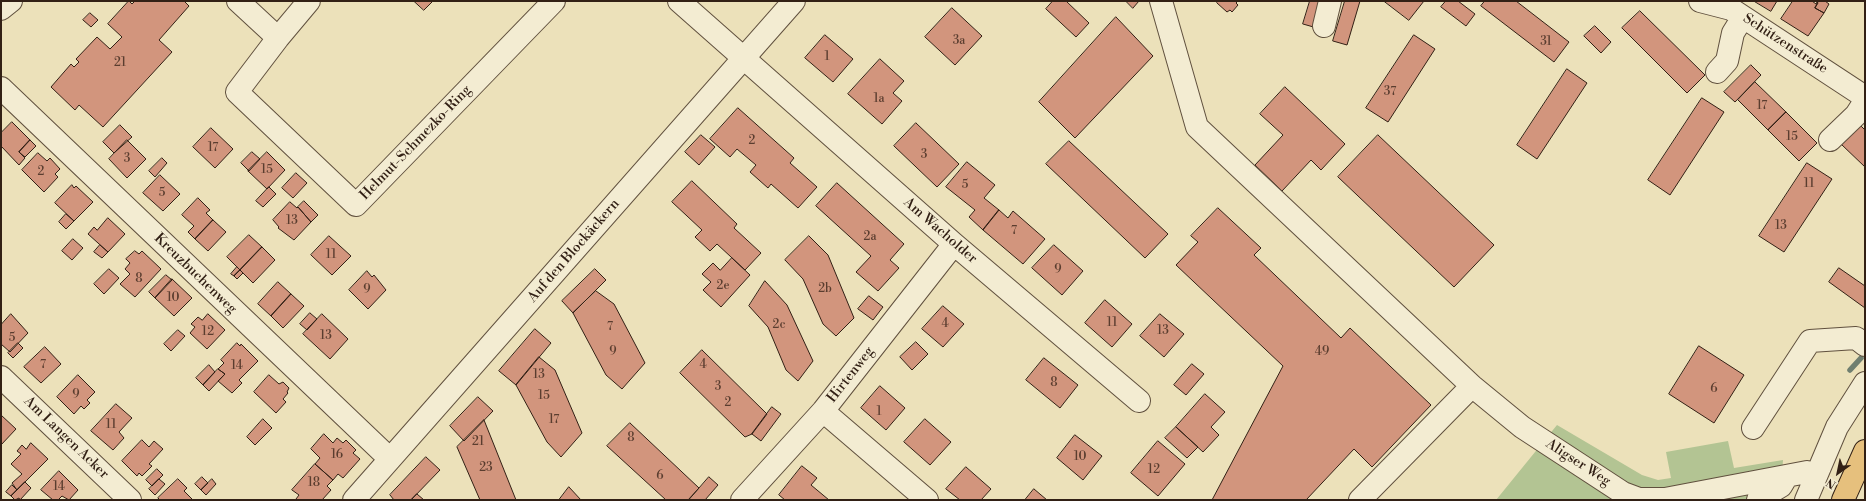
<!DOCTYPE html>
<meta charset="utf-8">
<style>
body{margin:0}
#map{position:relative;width:1866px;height:501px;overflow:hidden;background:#ece1ba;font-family:"Libre Bodoni",serif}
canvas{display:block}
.frame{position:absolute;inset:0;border:2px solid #322015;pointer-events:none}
.north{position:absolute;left:1818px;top:453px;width:40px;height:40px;-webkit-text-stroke:3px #f3ecd2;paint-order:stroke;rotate:213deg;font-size:11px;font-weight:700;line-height:16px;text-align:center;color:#322015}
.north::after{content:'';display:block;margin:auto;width:14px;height:18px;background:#322015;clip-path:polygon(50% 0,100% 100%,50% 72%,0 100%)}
</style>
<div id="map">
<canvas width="1866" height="501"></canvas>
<div class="frame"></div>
<div class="north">N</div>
</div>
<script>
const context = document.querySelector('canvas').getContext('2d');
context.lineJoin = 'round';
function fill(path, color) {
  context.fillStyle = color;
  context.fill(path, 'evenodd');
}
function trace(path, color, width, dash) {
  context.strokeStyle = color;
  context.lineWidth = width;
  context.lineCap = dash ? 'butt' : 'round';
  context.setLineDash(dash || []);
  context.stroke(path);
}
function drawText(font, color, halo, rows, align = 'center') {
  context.font = font + ' "Libre Bodoni",serif';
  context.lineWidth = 3.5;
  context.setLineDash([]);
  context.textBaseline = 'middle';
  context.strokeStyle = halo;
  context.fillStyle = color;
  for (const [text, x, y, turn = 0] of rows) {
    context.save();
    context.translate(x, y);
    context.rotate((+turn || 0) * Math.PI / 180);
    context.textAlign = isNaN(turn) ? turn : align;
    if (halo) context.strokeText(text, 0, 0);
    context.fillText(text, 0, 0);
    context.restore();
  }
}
fill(new Path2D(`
 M1557,425L1642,475L1658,480L1671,478L1666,452L1728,441L1734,468L1783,460L1780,500H1496Z`), '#b3c493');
trace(new Path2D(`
 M1850,370L1861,358`), '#707f70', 5.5);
const building = new Path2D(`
 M129,1L132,4L135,1H184L189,6L159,40L172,52L103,127L79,105L75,110L51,87L71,64L74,67L79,62L76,59L97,37L110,49L122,37L108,24Z
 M414,1H433L424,10Z
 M1053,1H1066L1089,23L1076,37L1046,9Z
 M1126,1H1139L1133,8Z
 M1218,1H1238L1236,3L1238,5L1232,12L1230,10L1227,12L1217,3Z
 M1310,1H1325L1317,28L1303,24Z
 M1345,1H1360L1347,45L1333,41Z
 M1384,1H1424L1409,20Z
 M1446,1H1458L1475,14L1466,26L1441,7Z
 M1485,1H1516L1569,42L1554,62L1481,6Z
 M1754,1H1777L1771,11Z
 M1793,1H1812L1816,4L1817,2L1818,3L1815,8L1824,13L1808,36L1781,19Z
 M1819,1H1825L1829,4L1824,13L1815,8Z
 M952,8L982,36L955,65L925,37Z
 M1640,11L1705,75L1687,93L1622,28Z
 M90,13L98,20L91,27L83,20Z
 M1116,17L1153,56L1075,138L1039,102Z
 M1595,26L1611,42L1601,53L1584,36Z
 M825,35L853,59L833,82L805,58Z
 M1414,35L1435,49L1388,122L1366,108Z
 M880,59L904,81L893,93L902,101L882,124L848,94Z
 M1751,65L1761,75L1735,102L1724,92Z
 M1567,69L1587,83L1537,159L1517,145Z
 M1755,82L1786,112L1768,130L1738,100Z
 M1285,87L1345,144L1321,170L1311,160L1282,191L1255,165L1283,135L1260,114Z
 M1702,98L1724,112L1670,195L1648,180Z
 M738,108L794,158L790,163L817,187L798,208L771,184L768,188L750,172L756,165L737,149L730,157L710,139Z
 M1786,112L1817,143L1799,161L1768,130Z
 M12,122L30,140L19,152L25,158L19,165L1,146V133Z
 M916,123L959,164L937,187L894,146Z
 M120,125L132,137L114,153L103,142Z
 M1860,125L1865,130V167L1841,144Z
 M211,128L233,149L215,168L193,147Z
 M701,135L715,147L699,165L685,152Z
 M1378,135L1494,245L1454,287L1338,177Z
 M30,140L36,146L25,157L19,152Z
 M127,140L146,159L127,178L109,159Z
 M1069,141L1168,234L1145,258L1046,164Z
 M252,152L260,159L249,171L241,163Z
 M267,152L285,170L267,189L248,171Z
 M38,153L47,161L50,158L60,169L55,174L58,177L44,192L22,170Z
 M162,158L167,163L155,177L149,171Z
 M967,162L995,185L984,198L999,210L983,230L969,217L975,210L946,187Z
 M1807,163L1832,179L1784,252L1759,236Z
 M296,173L307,183L293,198L282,188Z
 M160,175L180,194L163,211L143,193Z
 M692,181L737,224L734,228L761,253L745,270L717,244L710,251L695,237L702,230L672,202Z
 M837,183L904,244L890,260L899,268L878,291L856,272L871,256L816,206Z
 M72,185L74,188L76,186L93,202L74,221L55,203Z
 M269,187L276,194L263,207L256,201Z
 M198,198L210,210L206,213L213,220L195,239L188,232L194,226L182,215Z
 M304,201L318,215L311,222L298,207Z
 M290,202L297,208L298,207L311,222L294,240L278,228L279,227L273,220Z
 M1218,208L1261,248L1254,255L1341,338L1350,328L1431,405L1372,467L1354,449L1306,500H1212L1283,366L1176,265L1198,242L1191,236Z
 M999,210L1008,218L1013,211L1045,239L1023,264L983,230Z
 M66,214L74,221L66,229L59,222Z
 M108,218L125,234L108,252L88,234L94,227L97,230Z
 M213,220L226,232L208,251L195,239Z
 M249,235L262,247L240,270L227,257Z
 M329,236L351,256L332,275L311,255Z
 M809,236L828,255L854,318L836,336L823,324L803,279L785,260Z
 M73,239L83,248L72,260L62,251Z
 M100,245L108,252L102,258L94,252Z
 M1054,245L1083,271L1062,295L1032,268Z
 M262,247L275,260L253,283L240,270Z
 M135,251L139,254L142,251L161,269L135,297L120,284L130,274L125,269L130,263L126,259Z
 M732,258L750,275L721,307L703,290L711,282L702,274L713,263L720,270Z
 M237,267L240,270L234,276L231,274Z
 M1839,268L1865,286V308L1829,282Z
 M109,269L119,278L104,294L94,284Z
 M595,269L606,280L573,313L562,301Z
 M240,270L243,273L237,279L234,276Z
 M367,271L372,277L374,275L386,290L368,309L349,290Z
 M166,275L172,280L155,298L149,292Z
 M172,279L192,298L174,316L155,298Z
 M765,281L787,305L813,361L798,381L786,370L768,327L749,306Z
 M278,282L291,294L271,316L258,304Z
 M596,291L614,304L645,363L622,389L606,375L573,313Z
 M291,294L304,306L283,328L271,316Z
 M869,296L883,307L873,320L858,309Z
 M1105,300L1132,324L1112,347L1085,323Z
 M943,306L964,324L943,347L922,329Z
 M310,313L317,319L307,330L300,324Z
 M11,314L28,333L10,352L1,344V325Z
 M208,314L225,330L207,349L190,333L195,327L191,324L198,317L202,320Z
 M322,314L348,339L330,359L303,334Z
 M1160,314L1184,334L1164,357L1140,336Z
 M535,329L551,343L516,385L499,371Z
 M178,330L185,336L171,351L164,344Z
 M916,342L928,354L912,370L900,357Z
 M18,343L23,348L13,358L8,353Z
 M237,343L240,346L241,344L258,361L239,380L242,383L232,393L218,381L225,374L218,369L224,363L221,360Z
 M1699,346L1744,375L1714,423L1669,394Z
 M45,347L61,364L41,383L24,367Z
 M702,350L767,414L752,434L745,437L680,373Z
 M539,357L555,370L582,433L561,457L547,442L516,385Z
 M1044,358L1078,385L1060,408L1026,380Z
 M1192,364L1204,374L1186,395L1174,385Z
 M209,365L215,372L203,385L196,378Z
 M218,369L225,374L209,391L203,385Z
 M78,375L95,392L87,400L90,403L84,409L81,406L74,414L57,397Z
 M269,375L279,384L283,382L289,388L287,392L288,393L283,399L286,402L276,413L254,392Z
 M880,386L905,408L886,430L861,408Z
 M1205,394L1225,412L1211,427L1219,435L1203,452L1176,427Z
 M478,397L493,411L464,441L450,426Z
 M116,404L132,418L119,432L124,438L113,450L91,431Z
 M772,407L781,414L761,441L752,434Z
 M1,415L16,429L1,445Z
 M263,419L272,428L255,445L247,437Z
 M925,419L951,442L930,465L904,442Z
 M484,420L516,500H480L457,447Z
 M630,423L699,488L688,500H666L607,446Z
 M1176,427L1198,447L1187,458L1165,438Z
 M324,434L333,443L337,438L343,443L346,440L356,450L353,453L360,459L343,478L338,474L333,480L315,464L320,458L311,449Z
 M1075,435L1102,456L1083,480L1057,458Z
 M142,440L149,447L154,441L163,449L149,464L152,466L142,476L139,473L137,476L122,461Z
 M1158,441L1185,464L1158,496L1131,473Z
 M31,443L48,459L17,490L12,483L22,474L11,464L21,454L17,451L22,445L26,449Z
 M426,457L440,470L411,500H394L390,495Z
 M315,464L333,480L327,486L331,490L322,500H297L296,499L299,495L292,490Z
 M802,466L817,478L811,485L829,500H785L779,495Z
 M966,467L991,489L981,500H960L946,489Z
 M157,469L163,475L152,486L146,480Z
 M59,471L78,490L69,500L62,496L58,500H53L41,490Z
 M202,477L208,483L201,490L195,484Z
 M709,477L718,485L705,500H689Z
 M159,479L165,484L155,495L149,489Z
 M178,479L187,488L184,491L193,500H160L158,498Z
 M212,479L216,484L206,495L201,490Z
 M25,482L31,488L20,500L19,498L15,500L11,496Z
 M12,485L17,490L11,496L6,492Z
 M569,487L581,500H559Z
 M1034,489L1047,500H1025Z
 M417,494L424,500H411Z`);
fill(building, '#d2957d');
trace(building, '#322015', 1);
const minor = new Path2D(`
 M238,1L278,38
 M309,1L278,38L237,92L356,205L554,1
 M679,1L954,244L1139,401
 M1161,1L1197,127L1472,386L1522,427L1623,493L1639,499H1665L1807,472L1816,475
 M1700,1L1731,9L1865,97
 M1,9L11,1
 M1324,26L1330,1
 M1717,72L1727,61L1733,33L1743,17
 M1,88L390,459
 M1830,140L1856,115L1865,101
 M1,377L130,500
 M823,411L927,500
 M1753,428L1810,341L1856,338L1865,345
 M354,500L794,1
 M742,500L823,411L954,244
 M1360,500L1472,386
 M1758,500L1781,486L1787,476
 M1806,500L1837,427L1865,383`);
const major = new Path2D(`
 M1843,500L1865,451`);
trace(minor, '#60503e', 24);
trace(major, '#322015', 24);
trace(minor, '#f3ecd2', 22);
trace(major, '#e6c07d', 22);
drawText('12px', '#5a3d2f', null, [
 ["3a",959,41],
 ["31",1546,42],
 ["1",827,57],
 ["21",120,63],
 ["37",1390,92],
 ["1a",879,99],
 ["17",1762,106],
 ["15",1792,137],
 ["2",752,141],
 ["17",213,148],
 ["3",924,155],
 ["3",127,159],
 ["15",267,170],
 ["2",41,172],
 ["11",1809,184],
 ["5",965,185],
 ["5",162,193],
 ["13",292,221],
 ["13",1781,226],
 ["7",1014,231],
 ["2a",870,237],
 ["11",331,255],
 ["9",1058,270],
 ["8",139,279],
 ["2e",723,286],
 ["2b",825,289],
 ["9",367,290],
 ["10",173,298],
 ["11",1112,323],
 ["4",945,324],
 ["2c",779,325],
 ["7",610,327],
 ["13",1163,331],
 ["12",208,332],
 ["13",326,336],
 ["5",12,338],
 ["9",613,352],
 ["49",1322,352],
 ["7",43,365],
 ["4",703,365],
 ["14",237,366],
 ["13",539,375],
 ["8",1054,383],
 ["3",718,387],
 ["6",1714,389],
 ["9",76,395],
 ["15",544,396],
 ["2",728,403],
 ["1",879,412],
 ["17",554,420],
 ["11",111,425],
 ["8",631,438],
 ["21",478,442],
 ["16",337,455],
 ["10",1080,457],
 ["23",486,468],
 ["12",1154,470],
 ["6",660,476],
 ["18",314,483],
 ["14",59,487]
]);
drawText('14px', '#322015', '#f3ecd2', [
 ["Schützenstraße",1785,44,33],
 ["Helmut-Schmezko-Ring",416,143,-46],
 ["Am Wacholder",940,231,41],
 ["Auf den Blockäckern",574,251,-49],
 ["Kreuzbuchenweg",195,274,44],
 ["Hirtenweg",851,375,-52],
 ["Am Langen Acker",66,438,44],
 ["Aligser Weg",1578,463,33]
]);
</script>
